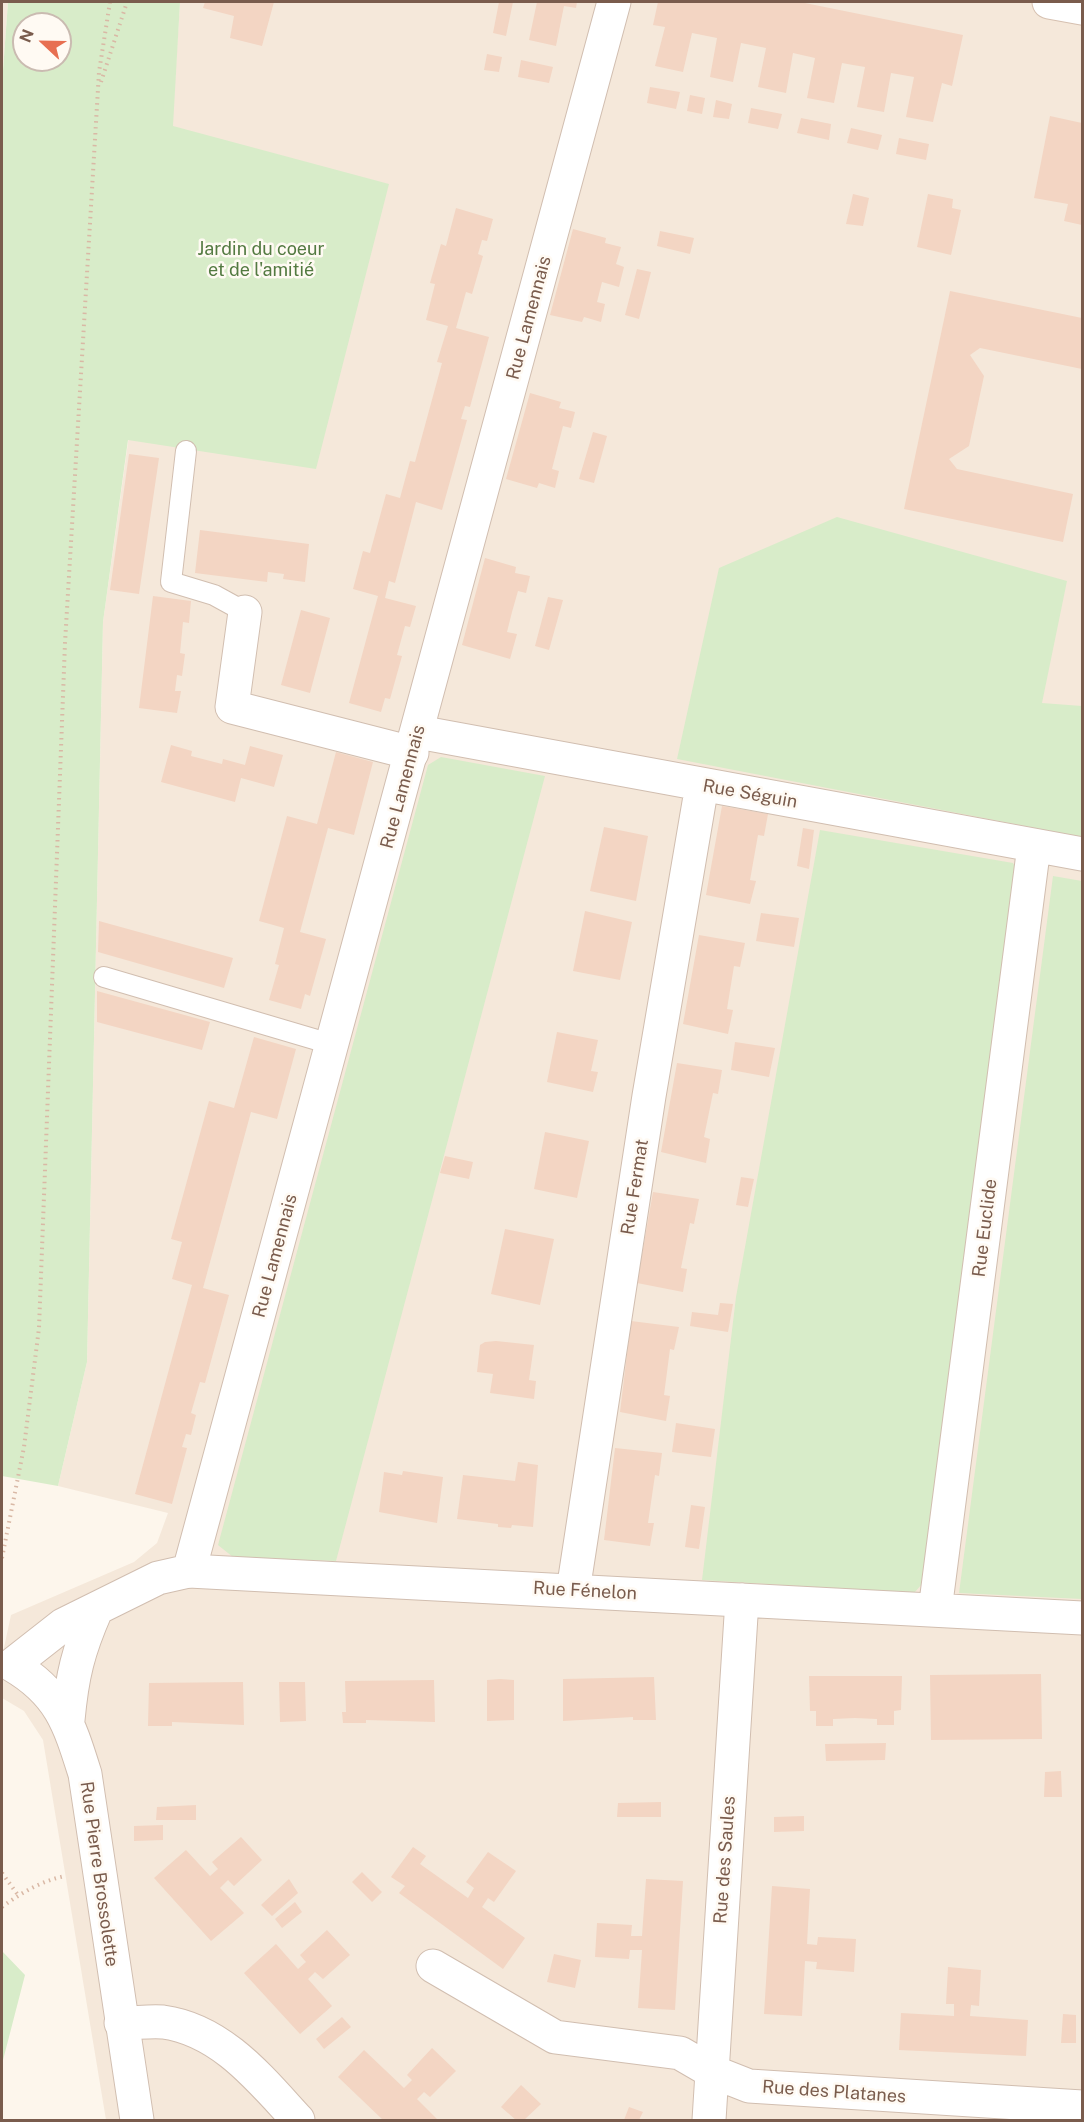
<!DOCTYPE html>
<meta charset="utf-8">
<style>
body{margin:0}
#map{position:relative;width:1084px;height:2122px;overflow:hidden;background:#fdf6ec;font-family:"Public Sans",sans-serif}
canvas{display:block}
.frame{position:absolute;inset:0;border:3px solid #7a5c4d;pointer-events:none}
.north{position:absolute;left:12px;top:12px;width:60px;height:60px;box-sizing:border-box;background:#fffaf3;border:2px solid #cabbb1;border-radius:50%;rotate:292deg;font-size:16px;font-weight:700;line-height:24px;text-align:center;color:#7a5c4d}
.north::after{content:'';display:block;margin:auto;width:21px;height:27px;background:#e76f51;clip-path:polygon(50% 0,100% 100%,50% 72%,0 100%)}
</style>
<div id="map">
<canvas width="1084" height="2122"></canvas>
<div class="frame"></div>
<div class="north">N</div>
</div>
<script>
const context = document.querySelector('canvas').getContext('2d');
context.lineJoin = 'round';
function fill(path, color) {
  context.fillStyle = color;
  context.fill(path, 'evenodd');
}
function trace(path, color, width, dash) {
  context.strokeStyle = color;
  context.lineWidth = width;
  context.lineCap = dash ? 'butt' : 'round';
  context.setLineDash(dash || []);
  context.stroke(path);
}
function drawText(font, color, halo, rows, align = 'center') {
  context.font = font + ' "Public Sans",sans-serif';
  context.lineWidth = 5;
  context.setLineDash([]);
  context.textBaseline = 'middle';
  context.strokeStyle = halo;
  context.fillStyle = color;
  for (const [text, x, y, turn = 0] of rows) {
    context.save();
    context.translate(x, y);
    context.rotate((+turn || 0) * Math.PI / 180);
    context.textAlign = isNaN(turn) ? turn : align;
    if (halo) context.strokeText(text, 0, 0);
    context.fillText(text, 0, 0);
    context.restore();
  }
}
fill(new Path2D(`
 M2,2H8L2,84Z
 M180,2H1082V2120H106L43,1740L24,1711L2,1698V1657L11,1615L134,1562L157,1543L168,1513L58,1486L87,1362L103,622L172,126Z`), '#f5e8da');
fill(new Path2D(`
 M8,2H180L173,126L389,184L316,469L128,440L103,622L87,1362L58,1486L2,1476V84ZM24,24H60V60H24Z
 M837,517L1067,581L1042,703L1082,706V837L677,759L719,568Z
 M441,757L545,776L336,1561L233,1557L218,1545L428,765Z
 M820,830L1013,863L1018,872L922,1584L914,1593L702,1580L736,1297Z
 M1053,876L1082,881V1599L959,1593Z
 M2,1951L25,1975L2,2064Z`), '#d8ecc9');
fill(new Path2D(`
 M205,2H274L262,46L230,38L234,16L203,8Z
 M499,2H513L506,36L493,33Z
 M537,2H577L576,8L564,6L556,46L529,40Z
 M658,2H800L963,35L952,86L942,83L933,122L906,117L914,77L891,73L884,112L857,107L865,67L853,65L842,63L834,103L807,98L815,58L793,53L786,93L758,87L766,48L741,43L733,82L710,77L717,38L692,33L683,72L655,66L665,27L653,25Z
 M487,54L502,57L499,72L484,70Z
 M521,60L553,67L549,83L518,77Z
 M650,87L680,92L676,109L647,103Z
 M690,95L705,98L702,114L687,111Z
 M716,100L732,104L729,119L713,117Z
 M751,108L782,114L778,129L748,123Z
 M1050,116L1082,123V225L1064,221L1068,204L1034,198Z
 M801,118L831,124L829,140L797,133Z
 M851,128L882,135L878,150L847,143Z
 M899,138L929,144L926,160L896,154Z
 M853,194L869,198L863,226L846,224Z
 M928,194L953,199L952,208L961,210L951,255L917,247Z
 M456,208L493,219L487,241L482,240L478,254L483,256L472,294L466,292L456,328L489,337L470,407L465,406L461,419L467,420L442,510L416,502L395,583L389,581L385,598L416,606L410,627L405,626L397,655L402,656L390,699L385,698L381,712L349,703L378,596L353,589L363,551L370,553L386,494L400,498L410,461L415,462L442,363L437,362L448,326L426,320L435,284L430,283L441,244L446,246Z
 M573,229L606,238L605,243L621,247L616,264L624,267L619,287L602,282L597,302L605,304L601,322L584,317L582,322L550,315Z
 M660,231L694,238L690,254L657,246Z
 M637,269L651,272L639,319L625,315Z
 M950,291L1082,318V369L980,348L970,355L984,376L969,446L949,459L957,469L1073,494L1063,542L904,509Z
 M530,393L561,402L559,408L575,412L571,428L563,426L552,469L559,471L555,488L539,483L537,488L506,479Z
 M593,432L607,436L594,483L579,479Z
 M129,454L159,458L139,594L110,590Z
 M200,530L309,544L305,582L283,579L284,574L268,572L267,582L195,573Z
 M485,558L516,567L515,573L530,576L526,593L518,591L512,612L507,632L517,634L510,659L462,645Z
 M153,596L191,601L189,623L183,622L180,653L185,654L182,676L177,675L175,691H181L177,713L139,708Z
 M548,597L563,600L549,650L535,646Z
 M301,610L330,618L310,693L281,685Z
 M171,745L192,751L191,756L222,764L223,759L245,765L250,746L283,755L274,787L241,778L235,802L161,782Z
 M336,752L373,762L354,835L328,828L300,932L326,939L310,996L305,994L301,1009L269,1000L279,965L275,964L284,928L259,921L287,816L317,824Z
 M722,806L768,814L764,836L758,835L750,880L756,881L750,904L706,895Z
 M604,827L648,836L636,901L590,891Z
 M803,828L814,830L809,869L797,866Z
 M585,911L632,922L620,980L573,971Z
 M761,913L799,918L794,947L756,941Z
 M99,921L233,958L224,988L98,952Z
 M699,935L745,943L740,967L734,966L727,1009L733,1010L728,1034L683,1024Z
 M97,991L210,1022L202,1050L97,1022Z
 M557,1032L598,1040L591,1071L598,1072L593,1092L547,1082Z
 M254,1037L296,1049L277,1119L251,1112L203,1288L229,1295L205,1383L200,1382L191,1413L196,1415L191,1435L186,1434L182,1447L187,1448L172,1504L135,1494L192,1285L172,1279L182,1242L171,1239L209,1101L234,1108Z
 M735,1042L775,1048L769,1077L731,1070Z
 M677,1063L722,1070L718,1094L713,1093L704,1137L710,1139L706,1163L661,1152Z
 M545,1132L589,1141L577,1198L534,1189Z
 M445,1156L473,1162L469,1179L440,1173Z
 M741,1177L754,1179L748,1207L736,1205Z
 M653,1192L699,1199L694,1224L690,1223L681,1268L687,1269L683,1292L637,1283Z
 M505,1229L554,1239L540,1305L491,1294Z
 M720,1303L733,1304L728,1332L690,1326L692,1312L718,1315Z
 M631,1321L679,1327L674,1350L670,1349L664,1395L670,1396L666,1421L620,1412Z
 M496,1341L534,1345L529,1380L536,1381L534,1399L490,1393L493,1374L477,1372L480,1345L485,1342Z
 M676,1423L715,1429L711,1457L672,1452Z
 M615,1448L662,1453L659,1476L655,1475L648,1523H654L650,1546L604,1540Z
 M518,1462L538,1465L533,1527L512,1525L511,1528L498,1527V1524L457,1519L463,1475L515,1481Z
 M403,1471L443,1477L437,1523L379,1512L384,1472L402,1475Z
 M691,1505L705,1507L699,1549L685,1547Z
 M1041,1674L1042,1739L931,1740L930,1675Z
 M809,1676H902L901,1710L894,1711V1725H877V1719L855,1718L833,1719V1726H816V1711H810Z
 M654,1677L656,1720H633V1717L563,1721V1679Z
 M500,1679L514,1680V1720L487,1721V1680Z
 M434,1680L435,1722L366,1720V1723H343L342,1712H346L345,1681Z
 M243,1682L244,1725L172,1722V1726H148L149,1683Z
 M279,1682H305L306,1721L280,1722Z
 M886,1743L885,1760L826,1761L825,1744Z
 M1061,1771L1062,1797H1044L1045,1772Z
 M661,1802V1817H617L618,1803Z
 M196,1805V1820H156L157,1807Z
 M804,1816V1831L774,1832V1817Z
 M163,1825V1840L134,1841V1826Z
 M241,1837L262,1860L234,1886L228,1880L220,1888L244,1913L211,1941L154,1878L186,1850L210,1876L218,1869L212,1862Z
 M413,1847L426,1856L420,1864L468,1898L474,1888L466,1882L488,1852L516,1871L494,1902L488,1898L482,1907L525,1938L503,1969L399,1893L405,1886L391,1877Z
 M362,1872L382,1892L372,1902L352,1882Z
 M289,1879L298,1893L272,1916L261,1905Z
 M646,1879L683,1881L675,2010L638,2008L642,1950H630L629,1959L595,1957L597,1923L632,1925L631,1936H642Z
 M772,1886L810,1889L807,1944L817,1945L818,1937L856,1939L854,1972L816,1969L817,1962L805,1961L802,2016L764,2014Z
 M295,1902L302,1912L282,1928L275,1919Z
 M327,1930L350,1955L323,1979L315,1972L308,1979L332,2006L300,2034L244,1973L276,1944L298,1969L306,1962L300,1955Z
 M554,1954L581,1960L575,1988L547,1982Z
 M948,1967L981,1970L979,2006L971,2005L970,2016L1028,2020L1026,2056L899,2050L901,2013L954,2016V2004H946Z
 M1063,2014L1076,2015V2043H1061Z
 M342,2017L351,2027L324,2049L316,2039Z
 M432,2048L456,2071L430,2097L424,2092L417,2099L438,2120H383L338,2077L364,2050L404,2088L412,2080L407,2075Z
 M521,2085L541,2104L524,2120H516L501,2107Z
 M629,2107L643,2112L639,2120H624Z`), '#f3d5c3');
const service = new Path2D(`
 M186,451L171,582L214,595L245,612
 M104,977L334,1045`);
const minor = new Path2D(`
 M245,612L232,707L412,753
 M418,732L1082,854
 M189,1571L1082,1618
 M573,1591L649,1096L702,785
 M935,1610L1034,846
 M433,1966L555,2037L680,2053L711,2071L749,2086L1082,2107
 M121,2023C135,2023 150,2021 163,2022C222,2030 261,2080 298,2120
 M709,2120L742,1600`);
const tertiary = new Path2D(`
 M68,1720C72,1676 78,1651 96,1610
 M137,2120L85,1774C69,1723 60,1693 12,1665L63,1625L158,1578L189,1571L614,2`);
const secondary = new Path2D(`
 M1049,2L1082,8`);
trace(service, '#d1beb0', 22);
trace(minor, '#d1beb0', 35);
trace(tertiary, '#d1beb0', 35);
trace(secondary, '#d6c0b0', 35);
trace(new Path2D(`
 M101,82L127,2
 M2,1558L24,1447L39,1328L65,643L99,72L110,2
 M2,1873L18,1895
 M2,1907C21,1893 41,1881 65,1876`), '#d9b8a5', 4, [1.5, 4.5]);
trace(service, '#fff', 20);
trace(minor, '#fff', 33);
trace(tertiary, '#fff', 33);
trace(secondary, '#fff', 33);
drawText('18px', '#537a41', '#fffaf3', [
 ["Jardin du coeur",261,249],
 ["et de l'amitié",261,270]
]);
drawText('18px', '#7a5c4d', '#fffaf3', [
 ["Rue Lamennais",529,318,-75],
 ["Rue Lamennais",403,787,-75],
 ["Rue Séguin",750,794,10],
 ["Rue Fermat",635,1187,-81],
 ["Rue Euclide",985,1228,-83],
 ["Rue Lamennais",275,1256,-75],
 ["Rue Fénelon",585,1591,3],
 ["Rue des Saules",725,1860,-86],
 ["Rue Pierre Brossolette",99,1874,82],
 ["Rue des Platanes",834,2092,4]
]);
</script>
